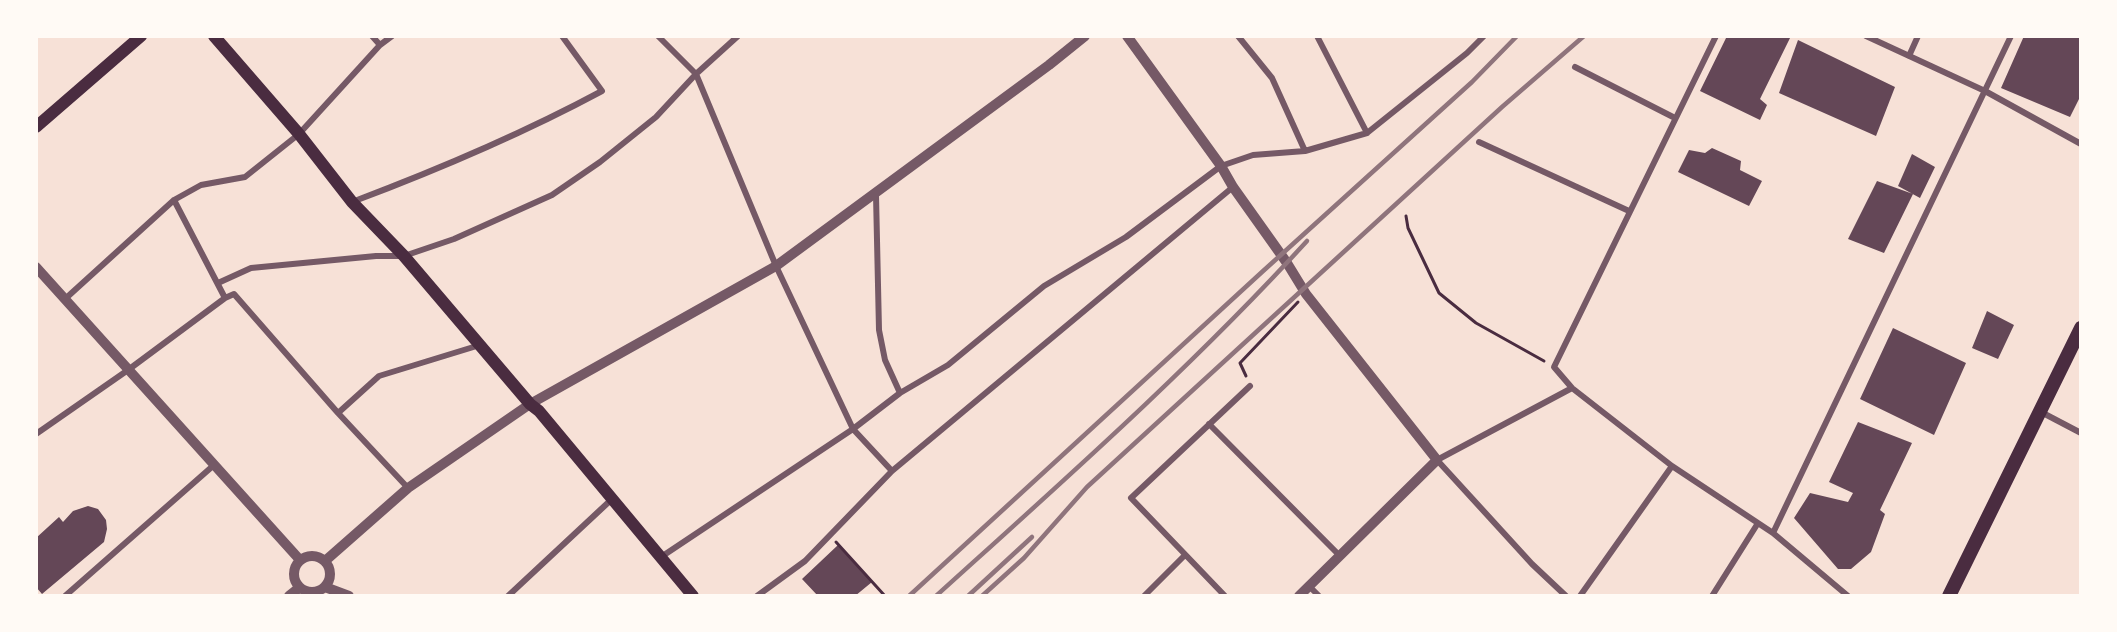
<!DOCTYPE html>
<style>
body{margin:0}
#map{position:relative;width:2117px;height:632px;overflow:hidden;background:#f7e1d7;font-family:"Times New Roman",serif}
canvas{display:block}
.frame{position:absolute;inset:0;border:38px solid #fffaf5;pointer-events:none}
</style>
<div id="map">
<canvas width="2117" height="632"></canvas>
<div class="frame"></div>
</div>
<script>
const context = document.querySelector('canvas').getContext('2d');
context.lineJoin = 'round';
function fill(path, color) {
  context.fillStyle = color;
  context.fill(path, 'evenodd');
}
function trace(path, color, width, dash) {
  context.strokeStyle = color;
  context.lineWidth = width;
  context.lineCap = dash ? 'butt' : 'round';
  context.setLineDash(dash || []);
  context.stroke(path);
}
fill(new Path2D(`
 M1727,36H1791L1760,99L1767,105L1760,120L1700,91Z
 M2024,36H2081V95L2070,117L2001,88Z
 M1798,40L1895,87L1876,136L1779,93Z
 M1712,148L1741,161L1740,170L1762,181L1749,206L1678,172L1689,150L1705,153Z
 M1912,154L1935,167L1920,198L1898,186Z
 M1877,181L1913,194L1884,253L1848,239Z
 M1987,311L2014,325L1998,359L1972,348Z
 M1893,328L1966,363L1934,435L1860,399Z
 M1858,422L1912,443L1880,510L1885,514L1871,552L1851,569H1838L1794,518L1810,493L1848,502L1853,493L1829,482Z
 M88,506L98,509L106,520L107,529L104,542L42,594L36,587V538L59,517L63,522L73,511Z
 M838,545L872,582L855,596H818L802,579Z`), '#644757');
trace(new Path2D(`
 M1406,216L1408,228L1439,293L1476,323L1544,361
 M1246,376L1240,363L1298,302
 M836,542L885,596`), '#4a2c40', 3);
trace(new Path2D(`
 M372,36L380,45
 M658,36L696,74L776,266L853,429L892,471
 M1238,36L1272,78L1305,151
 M1317,36L1367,133L1467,53L1484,36
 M1716,36L1554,367L1572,388L1672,466L1773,533L1848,596
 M1866,36L1985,91L2081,144
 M1909,56L1918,36
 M1575,67L1675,118
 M1479,142L1629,211
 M876,195L879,330L885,360L900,393
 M174,200L225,298
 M352,202C437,170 522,134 602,91L562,36
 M218,283L251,268L376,256H404L454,239L552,195L600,162L656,117L696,74L738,36
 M65,299L174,200L201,185L245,177L299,134L380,45L392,36
 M2041,412L2081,433
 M338,413L379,376L480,345
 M1209,424L1340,556
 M36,434L128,370L225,298L234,294L338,413L408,488
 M1773,533L2011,36
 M661,557L853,429L900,393L948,365L1044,286L1126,237L1221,166L1253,155L1305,151L1367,133
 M1309,586L1319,596
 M65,596L214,465
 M508,596L612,499
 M757,596L805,561L892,471L1233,187
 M1144,596L1185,555
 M1225,596L1131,498L1250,386
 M1566,596L1532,564L1437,460L1572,388
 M1580,596L1672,466
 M1712,596L1758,523`), '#755966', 6);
trace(new Path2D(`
 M1127,36L1221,166L1233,187L1287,263L1306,294L1437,460L1299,596
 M36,267L300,560
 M294 574a18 18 0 1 1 36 0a18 18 0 1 1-36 0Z
 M325,561L408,488L530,404L776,266L1049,65L1085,36
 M325,587L349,596
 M289,596L299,588`), '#755966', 10);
trace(new Path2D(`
 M214,36L299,134L352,202L404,256L530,404L539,411L693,596
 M36,127L141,36`), '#4a2c40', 12);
trace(new Path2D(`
 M1949,596L2081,328`), '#4a2c40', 14);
trace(new Path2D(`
 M909,596L1262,272L1472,82L1517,36
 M936,596C1063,481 1191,368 1307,241
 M968,596L1032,537
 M982,596L1024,558L1087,487L1502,107L1584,36`), '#8f747c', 4.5);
</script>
